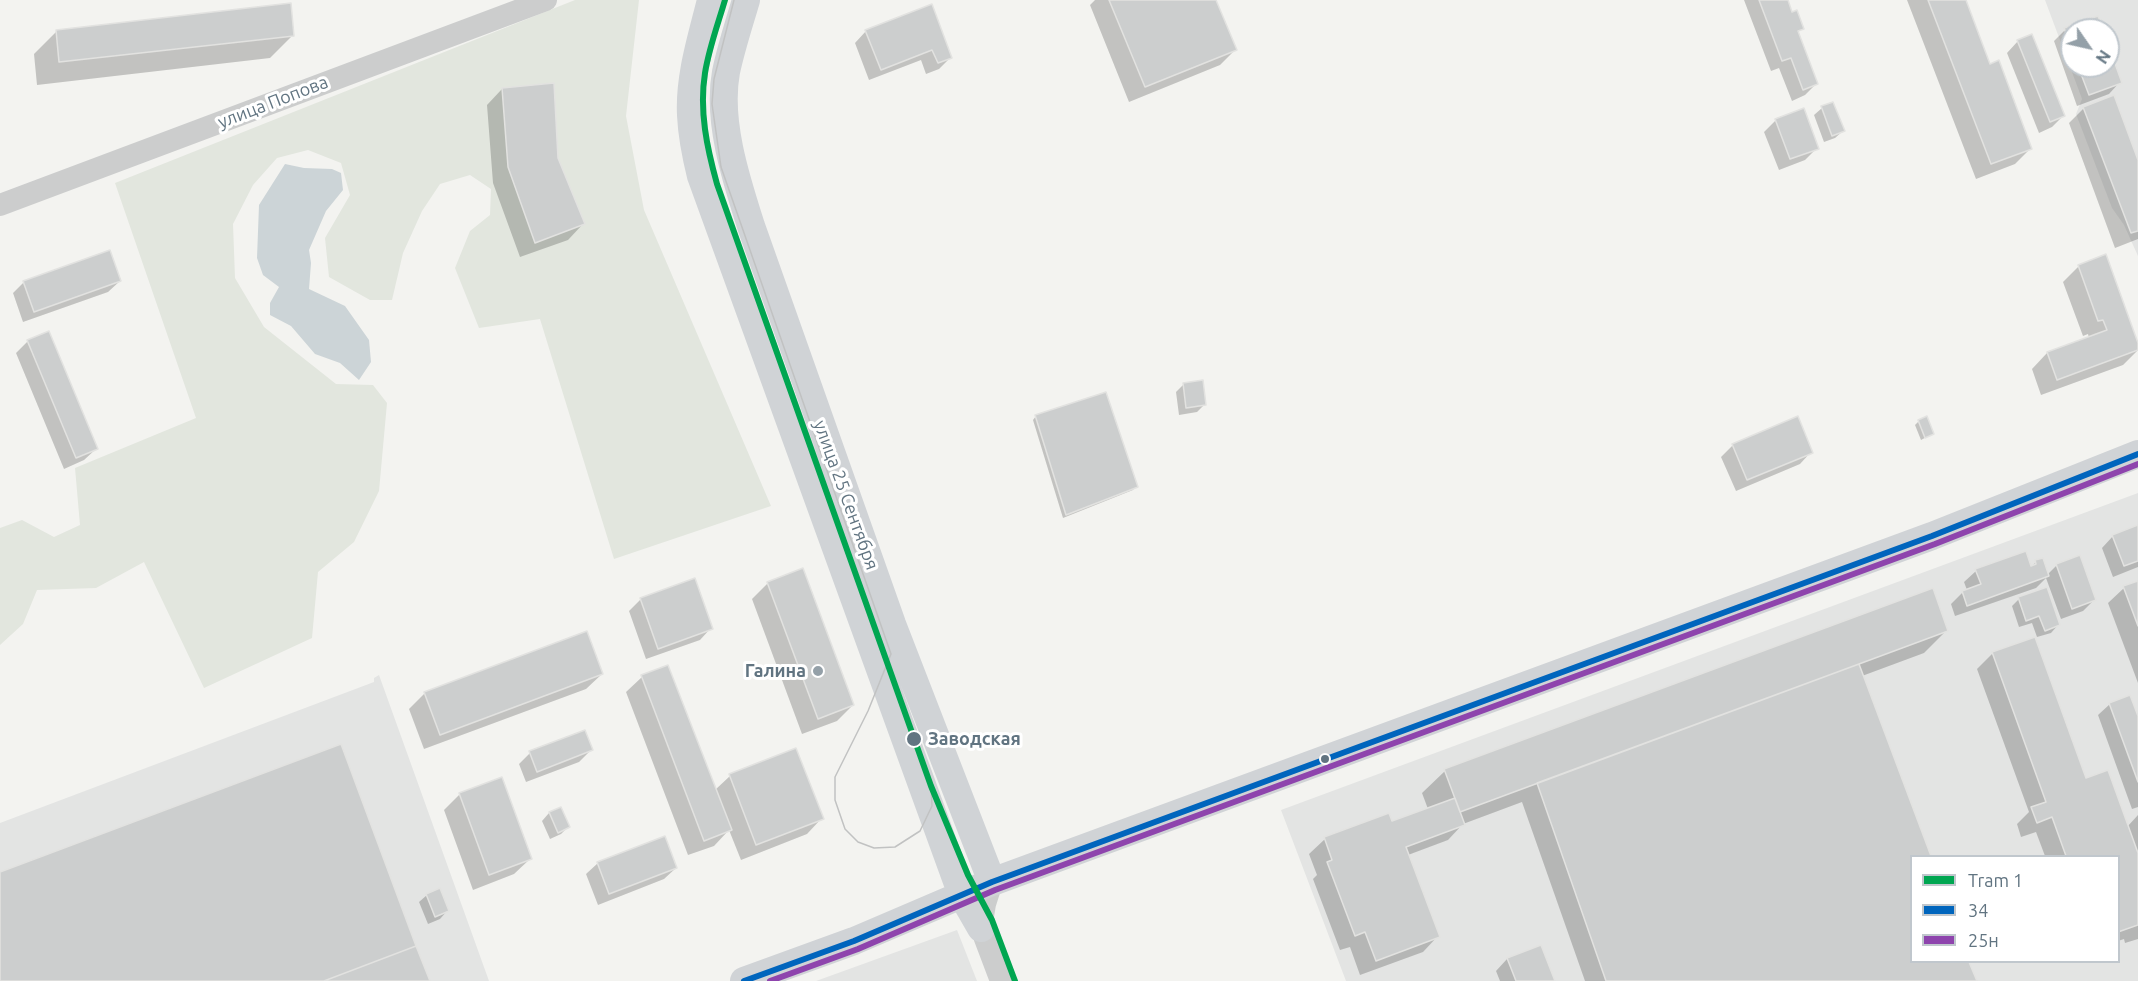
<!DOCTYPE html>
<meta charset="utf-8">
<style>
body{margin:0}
#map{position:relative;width:2138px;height:981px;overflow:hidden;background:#f3f3f0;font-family:Ubuntu,sans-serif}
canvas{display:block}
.legend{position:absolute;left:1910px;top:855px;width:210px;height:108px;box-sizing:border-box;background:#fff;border:2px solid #c0c7cd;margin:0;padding:8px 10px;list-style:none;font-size:18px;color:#617481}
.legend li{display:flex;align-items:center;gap:12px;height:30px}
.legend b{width:30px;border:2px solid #c0c7cd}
.north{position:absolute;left:2060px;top:18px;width:60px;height:60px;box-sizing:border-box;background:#fff;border:2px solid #c0c7cd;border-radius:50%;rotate:124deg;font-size:16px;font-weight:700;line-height:24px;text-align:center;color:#617481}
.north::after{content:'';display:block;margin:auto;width:21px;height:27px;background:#94a0a8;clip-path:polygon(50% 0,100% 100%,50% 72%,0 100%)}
</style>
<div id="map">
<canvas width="2138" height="981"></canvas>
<ul class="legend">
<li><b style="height:8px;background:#00a651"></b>Tram 1</li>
<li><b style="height:8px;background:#0065bd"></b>34</li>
<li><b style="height:8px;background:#8e44ad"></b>25н</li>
</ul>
<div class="north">N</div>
</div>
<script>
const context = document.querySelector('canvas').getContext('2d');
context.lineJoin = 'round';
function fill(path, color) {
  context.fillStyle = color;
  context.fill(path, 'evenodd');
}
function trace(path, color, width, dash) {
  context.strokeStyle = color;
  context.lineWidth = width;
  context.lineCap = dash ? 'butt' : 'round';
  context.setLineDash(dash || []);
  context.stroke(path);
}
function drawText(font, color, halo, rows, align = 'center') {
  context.font = font + ' Ubuntu,sans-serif';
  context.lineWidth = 6;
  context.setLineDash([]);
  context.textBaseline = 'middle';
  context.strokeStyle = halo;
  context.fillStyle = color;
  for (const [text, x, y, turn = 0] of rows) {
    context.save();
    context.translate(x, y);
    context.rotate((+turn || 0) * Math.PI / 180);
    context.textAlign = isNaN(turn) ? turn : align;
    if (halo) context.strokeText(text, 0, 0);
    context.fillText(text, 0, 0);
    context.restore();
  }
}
fill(new Path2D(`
 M2045,0H2138V256L2124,225L2112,208L2076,114L2082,99ZM2072,30H2108V66H2072Z
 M2138,493V981H1346L1281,810ZM1912,856H2118V962H1912Z
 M379,675L489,981H0V823L374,682V678Z
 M957,930L977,981H816Z`), '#e3e4e3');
fill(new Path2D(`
 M575,0H639L626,116L644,210L771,506L614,559L540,319L479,328L455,268L470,231L490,215L491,189L470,175L440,184L422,211L403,253L392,300H370L329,277L325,238L350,195L341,163L308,150L277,158L253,185L233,224L235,278L264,327L336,384L373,385L387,403L379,491L354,542L318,572L312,638L204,688L144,562L96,588L37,590L23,624L0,645V528L22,520L54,537L80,525L75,468L196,418L115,183Z`), '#e2e6de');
fill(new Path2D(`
 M285,164L304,168L332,169L341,173L343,190L326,211L309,250L311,263L309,289L345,306L369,340L371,362L359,380L340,363L315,354L291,326L270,315V303L279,287L263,275L257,258L259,205Z`), '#ccd4d7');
fill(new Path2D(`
 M1095,0H1215L1235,50L1220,65L1129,102L1090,5Z
 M1744,0H1786L1791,14L1803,28L1797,33L1816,84L1805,95L1792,101L1779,68L1771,71Z
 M1907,0H1964L1989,66L2031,148L2015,164L1976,179Z
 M931,6L951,57L939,69L926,74L921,60L869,80L855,43L866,31Z
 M2065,30H2102H2072V66H2108V48L2120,82L2109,94L2077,106L2054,41Z
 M57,31L293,35L270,58L37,85L34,54Z
 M2018,41L2063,116L2052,127L2039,133L2007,53Z
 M502,89L557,158L583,224L568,240L520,257L493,183L487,105Z
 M1833,104L1843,131L1835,138L1824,142L1814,115L1822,108Z
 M2084,108L2138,164V239L2115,248L2069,123Z
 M1776,120L1817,148L1805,160L1779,170L1764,132Z
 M2079,266L2138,347V350L2123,365L2041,395L2032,369L2047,353L2089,338L2088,334L2083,336L2063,282Z
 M120,281L108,292L23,322L13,293L24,282Z
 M28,341L96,449L84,460L64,469L16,353Z
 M1184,384L1204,405L1197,412L1179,415L1176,392Z
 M1036,416L1136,486L1133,490L1063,518L1033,420Z
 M1919,421L1932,434L1921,440L1915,425Z
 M1733,445L1811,452L1800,464L1736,491L1721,457Z
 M2138,527V567L2113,577L2102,548L2113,536Z
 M2036,562L2047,575L2057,565L2095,599L2083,611L2061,619L2046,578L2036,588L1955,616L1951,604L1963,592L1967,590L1964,582L1976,571L2030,568Z
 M694,580L711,628L700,640L646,659L629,611L640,600Z
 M2138,582V683L2108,603L2124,588Z
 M768,583L853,705L837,721L802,734L752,599Z
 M2019,599L2058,625L2051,633L2037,637L2032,623L2019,627L2012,606Z
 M1947,630L1924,653L1862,676L1930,856H1912V962H1968L1975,981H1585L1522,802L1463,824L1448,840L1408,855L1438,936L1423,952L1360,975L1350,947L1340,950L1313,879L1317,875L1309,854L1325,839L1391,823L1428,809L1422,793L1445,771Z
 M1993,653L2085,780L2127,827L2138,815V939L2125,943L2124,939L2118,941V856H2045L2036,832L2021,837L2017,824L2029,812L1977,669Z
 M602,674L586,689L424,749L409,709L425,693Z
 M642,677L715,790L730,776L795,750L822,818L807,834L741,860L729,830L714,846L688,855L626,692Z
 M2110,704L2138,721V807L2132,809L2098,715Z
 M591,750L579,762L526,782L519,764L530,753Z
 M460,794L530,859L514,874L473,890L444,810Z
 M560,809L568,827L561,834L550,839L542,821L549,813Z
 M598,863L676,868L664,879L598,905L586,874Z
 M427,895L447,911L440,919L428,924L419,902Z
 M1540,946L1553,981H1500L1496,971L1507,959Z`), '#0003');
const building = new Path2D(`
 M1109,0H1216L1237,50L1145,87Z
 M1759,0H1788L1792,12L1797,10L1804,29L1798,31L1818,84L1803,90L1791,58L1782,61Z
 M1928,0H1966L1990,64L1999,60L2032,149L1991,164Z
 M291,3L294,36L59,62L56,30Z
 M932,4L952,58L938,63L932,50L881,70L865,30Z
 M2098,16L2103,30H2072V49L2064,28Z
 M2032,34L2065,116L2050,122L2017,40Z
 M2108,44L2122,83L2089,95L2078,66H2108Z
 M554,83L558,158L585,224L535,243L508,167L502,88Z
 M2114,95L2138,160V231L2131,233L2083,107Z
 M1833,102L1845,131L1832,136L1821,106Z
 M1804,108L1819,149L1790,159L1775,119Z
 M110,250L121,281L34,312L23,281Z
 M2106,254L2138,343V350L2057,380L2047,352L2107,330L2103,320L2098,321L2078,265Z
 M49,331L98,449L76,458L27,340Z
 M1203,380L1206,405L1186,408L1183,383Z
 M1106,392L1138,487L1066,515L1035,415Z
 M1798,416L1813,453L1747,480L1732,444Z
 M1927,416L1934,434L1925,438L1918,420Z
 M2138,525V561L2124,566L2112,535Z
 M2026,551L2031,566L2036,564L2035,560L2043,558L2049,576L1967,606L1962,591L1981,584L1975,569Z
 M2080,555L2096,600L2072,609L2056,564Z
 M803,568L854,705L818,719L767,582Z
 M695,578L713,629L658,649L640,598Z
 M2138,581V626L2123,586Z
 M2047,587L2060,625L2045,631L2039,616L2026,621L2018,597Z
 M1933,588L1948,631L1460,812L1444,769Z
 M587,631L603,674L440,735L424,692Z
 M2035,637L2086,778L2108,770L2138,853V925L2118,932V856H2066L2052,817L2037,823L2031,807L2046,802L1992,652Z
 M1859,664L1931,856H1912V962H1969L1977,981H1606L1537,783Z
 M668,665L732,830L704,841L641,675Z
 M2130,695L2138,716V782L2109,703Z
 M585,730L593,750L537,772L529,751Z
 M341,744L416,946L324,981H0V872Z
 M796,748L824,819L756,845L729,774Z
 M502,777L532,859L489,875L459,793Z
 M1455,798L1465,825L1406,847L1440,937L1376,961L1365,932L1355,936L1327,862L1332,860L1324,837L1389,813L1392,821Z
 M561,807L570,827L558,833L549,812Z
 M665,836L677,868L609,894L597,862Z
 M440,888L449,911L435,917L426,894Z
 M1541,945L1555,981H1516L1507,958Z
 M416,946L430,981H324Z`);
fill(building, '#cccece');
trace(building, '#e2e2e0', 1.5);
trace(new Path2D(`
 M0,205L546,0
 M992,882L985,904L981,928L1001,981`), '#cccdcd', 22);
trace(new Path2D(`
 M711,0C702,37 689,76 691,115C692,136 696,156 701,176L962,895L981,928
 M746,0C739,24 731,48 726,72C717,121 736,179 751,226L892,624L992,882
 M744,981L854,941L992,882L1932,536L2138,454`), '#d0d3d6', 28);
trace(new Path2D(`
 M734,0L714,79L712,104L721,167L891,654L868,711L835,777V800L845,829L858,842L874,848L895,847L920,831L932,806L931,786`), '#c1c2c2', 1.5);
trace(new Path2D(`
 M744,981L854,941L992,882L1932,536L2138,454`), '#0065bd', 6);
trace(new Path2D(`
 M770,981L858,949L995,890L1935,544L2138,464`), '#8e44ad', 6);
trace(new Path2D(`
 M725,0C718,24 709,48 705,73C699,111 707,148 717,184L931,786L968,875L992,920L1015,981`), '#00a651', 6);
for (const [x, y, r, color] of [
 [818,671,6,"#94a0a8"],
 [914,739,8,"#617481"],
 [1325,759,5,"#617481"]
]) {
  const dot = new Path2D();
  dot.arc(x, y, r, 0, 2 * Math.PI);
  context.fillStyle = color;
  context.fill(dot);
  trace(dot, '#fff', 2);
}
drawText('18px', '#617481', '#fff', [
 ["улица Попова",273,102,-21],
 ["улица 25 Сентября",846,495,70]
]);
drawText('bold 18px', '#617481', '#fff', [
 ["Галина",806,671]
], 'right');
drawText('bold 18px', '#617481', '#fff', [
 ["Заводская",928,739]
], 'left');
</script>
